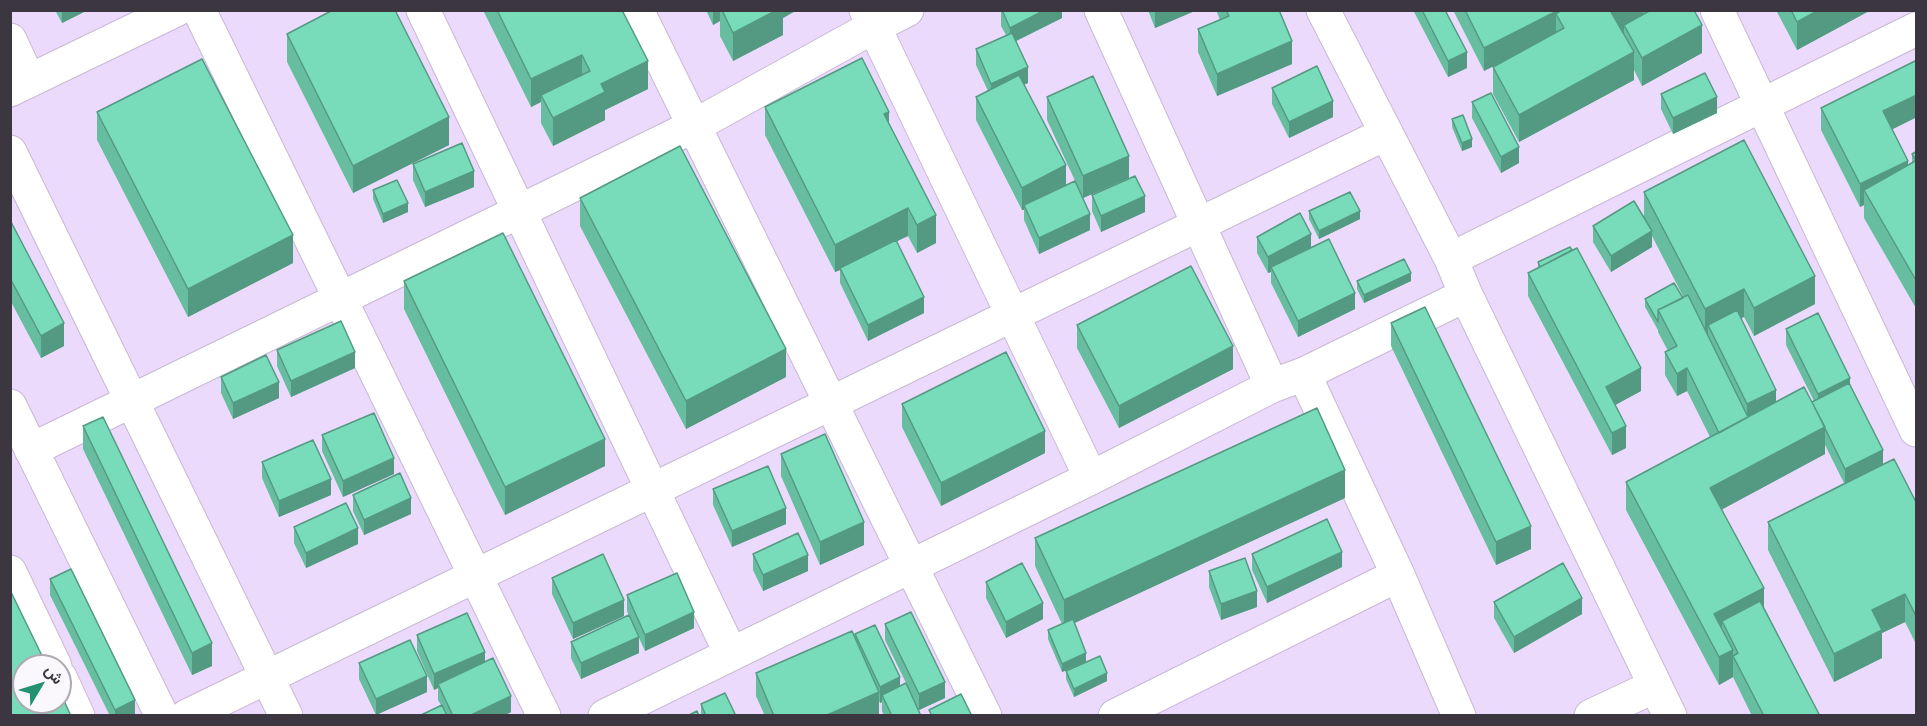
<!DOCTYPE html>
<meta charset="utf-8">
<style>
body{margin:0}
#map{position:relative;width:1927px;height:726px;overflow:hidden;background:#f1e6fb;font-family:"PT Serif",Vazirmatn,serif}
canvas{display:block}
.frame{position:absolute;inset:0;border:12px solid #3b3640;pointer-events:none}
.north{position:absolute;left:12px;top:654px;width:60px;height:60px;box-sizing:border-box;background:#faf7fd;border:2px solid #aeaab1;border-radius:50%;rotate:52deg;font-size:16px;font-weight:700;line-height:24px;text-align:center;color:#3b3640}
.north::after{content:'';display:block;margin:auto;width:21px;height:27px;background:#239273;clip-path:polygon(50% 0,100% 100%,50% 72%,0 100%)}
</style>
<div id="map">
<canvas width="1927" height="726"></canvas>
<div class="frame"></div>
<div class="north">ش</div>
</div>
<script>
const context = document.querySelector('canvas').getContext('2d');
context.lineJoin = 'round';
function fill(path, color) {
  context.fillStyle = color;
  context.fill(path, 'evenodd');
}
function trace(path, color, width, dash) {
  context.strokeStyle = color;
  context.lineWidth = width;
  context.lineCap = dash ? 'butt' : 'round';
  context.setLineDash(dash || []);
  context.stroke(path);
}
fill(new Path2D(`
 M10,11H1916V715H11ZM24,666H60V702H24Z`), '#ecdafc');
const minor = new Path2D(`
 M199,10L544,716
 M423,10L731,654
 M637,10L985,716
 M866,10L1091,478
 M1101,10L1272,386
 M1323,10L1451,259L1466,295L1670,716
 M1717,10L1916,430
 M10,40L29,81
 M10,90L176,10
 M10,152L286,716
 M1451,259L1916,29
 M1304,374L1398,575L1459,716
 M10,406L162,716
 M31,450L694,126L873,27L907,10
 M10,572L55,666
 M60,677L78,716
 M187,716L1385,134
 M605,716L1091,478L1272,386L1304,374L1466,295
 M1115,716L1398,575
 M1591,716L1655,686`);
trace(minor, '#c7b9d3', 35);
trace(minor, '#fff', 33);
fill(new Path2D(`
 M55,10H88L62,23Z
 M483,10H622L648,89L605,110V120L553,146L541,123V102L531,107Z
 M706,10H797L783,18V35L733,61L720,36V21L713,25Z
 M1001,10H1062V18L1016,41L1028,83L1024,84L1066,185L1090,230L1039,254L1024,220V210H1022L976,120V97L988,91L976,65V49L1006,35L1001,26Z
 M1148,10H1197L1155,28Z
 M1216,10H1279L1292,64L1217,96L1198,52V29L1220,20Z
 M1413,10H1445L1467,68L1448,77Z
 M1453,10H1694L1702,53L1642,86L1634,70V80L1519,142L1493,94V67L1507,59L1484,71Z
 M1776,10H1871L1797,50Z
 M287,34L449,145L353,193L287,62Z
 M1917,60V117L1892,129L1908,165L1912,162V154L1917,151V310L1864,218V205L1860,207L1821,130V108Z
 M1272,88L1333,117L1289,138L1272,104Z
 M1661,94L1717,113L1673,134L1661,109Z
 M1047,97L1129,178L1083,198L1047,120Z
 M1472,102L1519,163L1501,173L1472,118Z
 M765,107L889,123L936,243L917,253L908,236L896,241L924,313L868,341L840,283V270L835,272L765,135Z
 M97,112L293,263L188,317L97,140Z
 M1452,119L1472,147L1462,151L1452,127Z
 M413,164L474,187L425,207L413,180Z
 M373,190L408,212L383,223L373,199Z
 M1644,192L1815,304L1754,336L1744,317L1741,318L1776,402L1814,401L1786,345V329L1850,384L1883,464L1917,504V646L1905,622L1882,633V658L1834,682L1768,550V522L1844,483L1825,445V454L1722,509L1764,607L1820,716H1752L1733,677L1719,685L1626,510V482L1710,437L1687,391L1677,396L1665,375V352L1668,351L1658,332V330L1645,307V299L1684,298L1652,236V247L1611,272L1593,242V226L1644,217Z
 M1092,195L1145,212L1101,232L1092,211Z
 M580,198L786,377L686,429L580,226Z
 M1309,211L1360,219L1319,239L1309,219Z
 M10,220L64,346L41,358L10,300Z
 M1257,237L1311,248L1355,309L1298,337L1271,283V272L1268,273L1257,253Z
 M1538,262L1641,391L1615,405L1626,448L1612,455L1528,296V273L1538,268Z
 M404,281L605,466L505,515L404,309Z
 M1357,281H1411L1364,303L1357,289Z
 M1391,323L1531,549L1496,565L1391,346Z
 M1077,325L1233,369L1119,428L1077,348Z
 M277,350L355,368L291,397L277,366Z
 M221,377L279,398L233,419L221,393Z
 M902,404L1045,453L941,506L902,427Z
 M83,426L212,666L192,675L83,449Z
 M322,435L394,474L343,497L322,451Z
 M781,454L864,545L820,565L781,476Z
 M262,462L331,495L279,517L262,478Z
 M713,489L786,524L732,547L713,505Z
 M353,495L411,514L364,535L353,511Z
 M1345,498L1074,623L1086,661L1107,681L1074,697L1066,679V671L1081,664L1062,672L1048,639V630L1062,624L1035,566V538Z
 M294,527L358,544L306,568L294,543Z
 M753,554L808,571L763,591L753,570Z
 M1252,554L1342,567L1267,603L1252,570Z
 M1209,571L1257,607L1221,620L1209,587Z
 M552,578L624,616L573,639L552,594Z
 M50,579L135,716H110L50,595Z
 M986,582L1043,619L1006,638L986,598Z
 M627,595L694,628L645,651L627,611Z
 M1494,602L1582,614L1514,653L1494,618Z
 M885,624L945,698L919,710L921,716H884L882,711V702L880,703L879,701V714L876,716H765L756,696V673L855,636L900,686L906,683L885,640Z
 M417,635L485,662L511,712L504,716H419L441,705L438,700V688L434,690L417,651Z
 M571,642L639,653L581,679L571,658Z
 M359,663L427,692L376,715L359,679Z
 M701,704L736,716H701Z`), '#67bda0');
fill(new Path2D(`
 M62,10H88L62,23Z
 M713,10H720V21L713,25Z
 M776,10H797L783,18V35L733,61V33Z
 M1045,10H1062V18L1010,44V28Z
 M1158,10H1197L1155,28V12Z
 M1559,10H1563L1556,14V34L1484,71V48Z
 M1614,10H1643V23L1624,25V33L1611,40V12Z
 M1819,10H1871L1797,50V22Z
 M1702,25V53L1642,86V58Z
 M1292,41V64L1217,96V74Z
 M1467,52V68L1448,77V61Z
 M1634,52V80L1519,142V115Z
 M582,55V82L541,95V102L531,107V79Z
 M648,61V89L605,110V120L553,146V118L601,84Z
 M1028,67V83L991,100V84Z
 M1917,95V117L1883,134V111Z
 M1717,97V113L1673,134V118Z
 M1333,101V117L1289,138V122Z
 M889,112V139L884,114Z
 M449,117V145L353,193V166Z
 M1472,139V147L1462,151V143Z
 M1519,147V163L1501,173V157Z
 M1129,156V178L1083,198V176Z
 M1908,161V183L1864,190V205L1860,207V184Z
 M1066,165V188L1024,205V210H1022V188Z
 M474,171V187L425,207V192Z
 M1145,196V212L1101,232V216Z
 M408,203V212L383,223V214Z
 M908,208V236L840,269V268V270L835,272V245Z
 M1360,211V219L1319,239V231Z
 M1090,214V230L1039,254V238Z
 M936,215V243L917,253V225Z
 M1652,231V247L1611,272V256Z
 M1311,234V249L1271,267V272L1268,273V257Z
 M293,235V263L188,317V289Z
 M1411,273V281L1364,303V295Z
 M1815,276V304L1754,336V308Z
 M1744,289V317L1712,333L1708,325V335L1705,337V309Z
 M1355,293V309L1298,337V321Z
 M924,297V313L868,341V325Z
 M64,323V346L41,358V336Z
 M1233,346V369L1119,428V406Z
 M786,349V377L686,429V401Z
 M355,352V368L291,397V381Z
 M1641,368V391L1606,410V387Z
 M1687,368V391L1677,396V374Z
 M1850,378V394L1818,409V394Z
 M279,382V398L233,419V403Z
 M1776,390V406L1747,419V404Z
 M1626,426V448L1612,455V433Z
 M1825,427V454L1710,516V488Z
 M1045,431V453L941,506V483Z
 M605,439V466L505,515V487Z
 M10,448H12V464H10Z
 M1883,450V466L1845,485V469Z
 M394,458V474L343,497V481Z
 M1345,470V498L1064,628V600Z
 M331,479V495L279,517V501Z
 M411,498V514L364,535V520Z
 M786,508V524L732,547V531Z
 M864,522V545L820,565V542Z
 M1531,526V549L1496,565V542Z
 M358,528V544L306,568V553Z
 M1342,552V567L1267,603V587Z
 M808,555V571L763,591V575Z
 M1764,588V615L1722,621V637L1714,614Z
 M1257,591V607L1221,620V604Z
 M1905,594V622L1882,633V658L1834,682V654L1872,610Z
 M1582,598V614L1514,653V637Z
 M624,600V616L573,639V623Z
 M1043,603V619L1006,638V622Z
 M694,612V628L645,651V635Z
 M639,637V653L581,679V663Z
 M212,643V666L192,675V653Z
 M1733,650V677L1719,685V657Z
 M485,652V667L438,684V688L434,690V674Z
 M1086,653V662L1062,672V664Z
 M1107,673V681L1074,697V689Z
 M427,676V692L376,715V699Z
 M900,677V693L882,695V702L880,703V687Z
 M945,682V698L919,710V694Z
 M879,692V714L876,716H825Z
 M511,696V712L504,716H469Z
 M135,700V716H115V710Z`), '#549a82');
const building = new Path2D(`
 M333,10H395L449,117L353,166L287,34Z
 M497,10H622L648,61L601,84L605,92L553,118L541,95L590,71L582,55L531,79Z
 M722,10H777L733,33Z
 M1002,10H1045L1010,28Z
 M1226,10H1279L1292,41L1217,74L1198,29L1229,16Z
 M1422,10H1445L1467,52L1448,61Z
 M1465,10H1559L1484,48Z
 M1562,10H1614L1611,12L1634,52L1519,115L1493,67L1564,28L1556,14Z
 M1651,10H1694L1702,25L1642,58L1624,25Z
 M1791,10H1819L1797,22Z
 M1012,33L1028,67L991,84L976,49Z
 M862,58L889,112L884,114L936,215L917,225L908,208L835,245L765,107Z
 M202,59L293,235L188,289L97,112Z
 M1917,60V95L1883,111L1908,161L1860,184L1821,108Z
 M1317,66L1333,101L1289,122L1272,88Z
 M1705,73L1717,97L1673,118L1661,94Z
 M1019,75L1066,165L1022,188L976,97Z
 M1093,76L1129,156L1083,176L1047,97Z
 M1491,93L1519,147L1501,157L1472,102Z
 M1463,115L1472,139L1462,143L1452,119Z
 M1744,140L1815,276L1754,308L1744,289L1705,309L1644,192Z
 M462,143L474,171L425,192L413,164Z
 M680,146L786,349L686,401L580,198Z
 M1917,151V160H1916L1912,154Z
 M1917,160V282L1864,190Z
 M1135,176L1145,196L1101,216L1092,195Z
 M397,180L408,203L383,214L373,190Z
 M1075,181L1090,214L1039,238L1024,205Z
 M1350,192L1360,211L1319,231L1309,211Z
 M1634,201L1652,231L1611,256L1593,226Z
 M1300,213L1311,234L1268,257L1257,237Z
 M10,220L64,323L41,336L10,278Z
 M503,233L605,439L505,487L404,281Z
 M1329,239L1355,293L1298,321L1271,267Z
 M896,240L924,297L868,325L840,268Z
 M1570,247L1572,250L1540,267L1538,262Z
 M1577,248L1641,368L1606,387L1626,426L1612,433L1528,273Z
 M1404,259L1411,273L1364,295L1357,281Z
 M1191,266L1233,346L1119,406L1077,325Z
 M1674,283L1683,298L1658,310V322L1645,299Z
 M1688,295L1748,417L1719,433L1687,368L1677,374L1665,352L1677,346L1658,310Z
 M1425,307L1531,526L1496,542L1391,323Z
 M1737,310L1776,390L1747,404L1708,325Z
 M1818,313L1850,378L1818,394L1786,329Z
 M341,321L355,352L291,381L277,350Z
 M1006,352L1045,431L941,483L902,404Z
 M266,355L279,382L233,403L221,377Z
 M1849,383L1883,450L1845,469L1812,402Z
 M1804,387L1825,427L1710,488L1764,588L1714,614L1733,650L1719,657L1626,482Z
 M1317,408L1345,470L1064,600L1035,538Z
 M374,413L394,458L343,481L322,435Z
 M103,417L212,643L192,653L83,426Z
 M825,434L864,522L820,542L781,454Z
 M313,440L331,479L279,501L262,462Z
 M1894,459L1917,504V618L1905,594L1872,610L1882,630L1834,654L1768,522Z
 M768,466L786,508L732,531L713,489Z
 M400,473L411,498L364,520L353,495Z
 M346,503L358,528L306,553L294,527Z
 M1327,519L1342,552L1267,587L1252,554Z
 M798,533L808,555L763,575L753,554Z
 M603,554L624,600L573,623L552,578Z
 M1245,558L1257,591L1221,604L1209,571Z
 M1022,563L1043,603L1006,622L986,582Z
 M1563,563L1582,598L1514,637L1494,602Z
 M71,569L135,700L115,710L50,579Z
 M677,573L694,612L645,635L627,595Z
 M10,590L47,666H24V702H60V692L71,716H10Z
 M1760,601L1820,716H1764L1733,656L1738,653L1722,621Z
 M911,612L945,682L919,694L885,624Z
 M467,613L485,652L434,674L417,635Z
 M629,615L639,637L581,663L571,642Z
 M1073,619L1086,653L1062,664L1048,630Z
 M875,625L900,677L880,687L855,634Z
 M852,631L879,692L825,716H774L756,673Z
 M410,640L427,676L376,699L359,663Z
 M1100,656L1107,673L1074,689L1066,671Z
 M493,658L511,696L469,716H453L438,684Z
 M906,683L921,716H892L882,695Z
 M725,693L736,716H706L701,704Z
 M961,694L971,714L969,716H932L929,710Z
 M442,705L447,716H419Z
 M697,711L699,716H687Z`);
fill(building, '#78dcba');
trace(building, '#549a82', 1.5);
</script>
